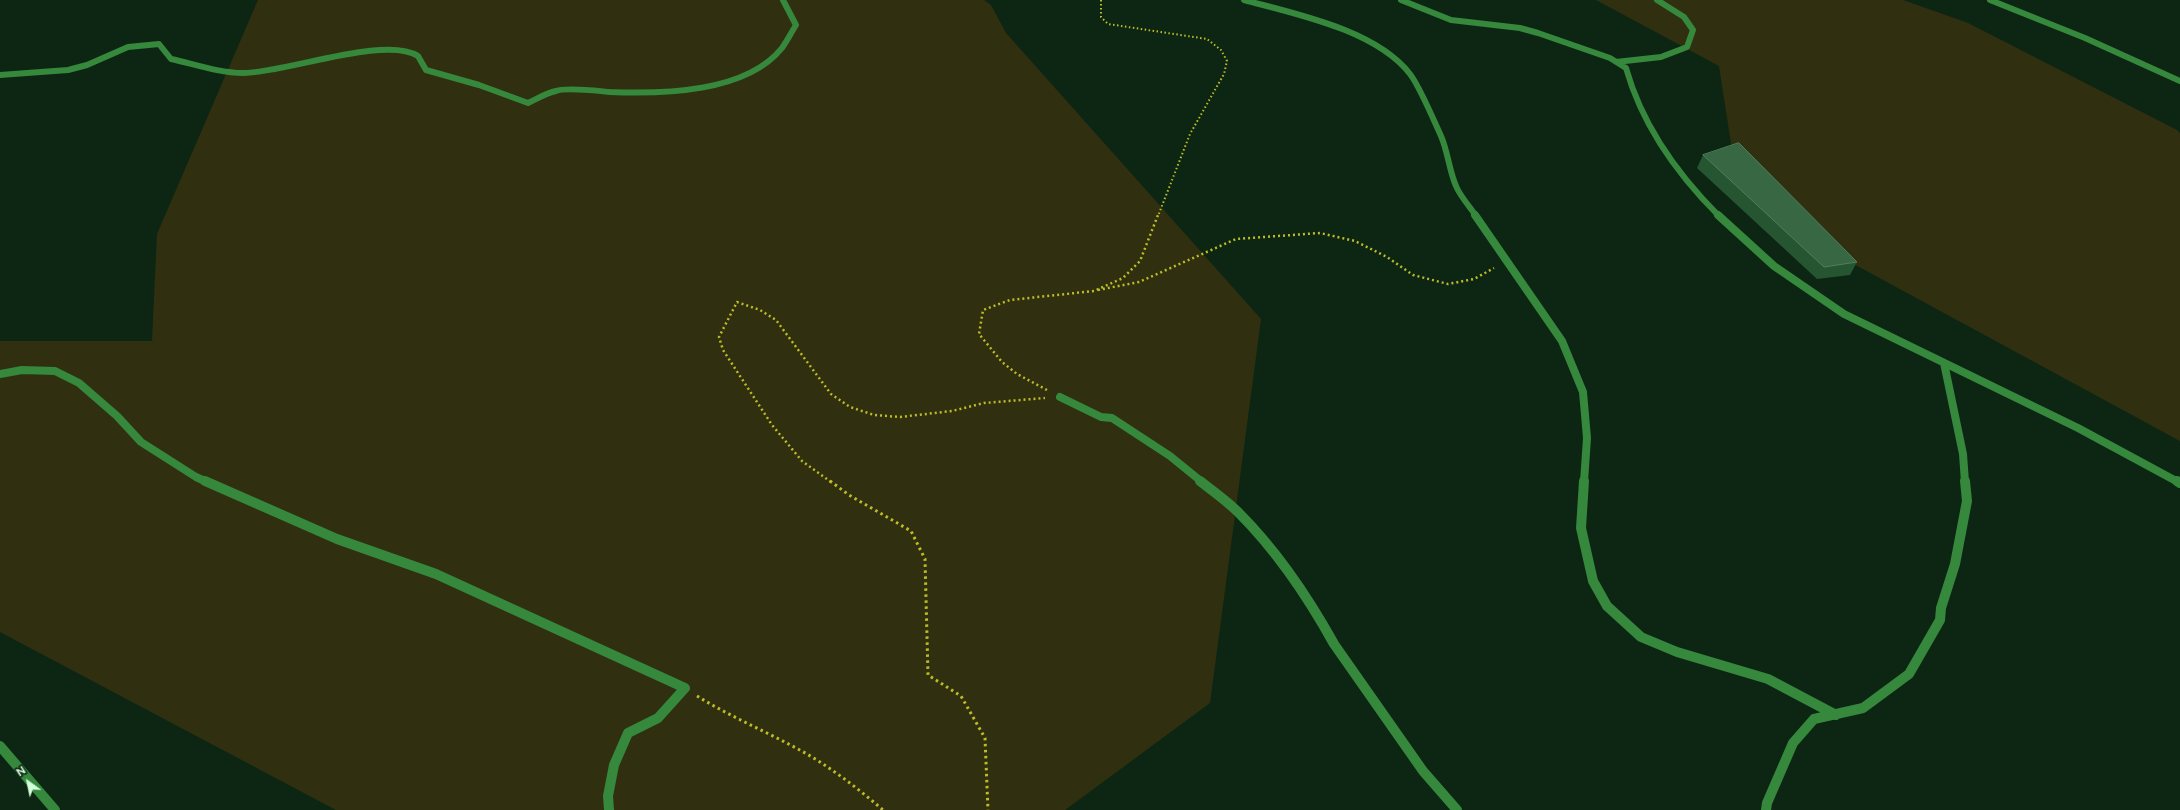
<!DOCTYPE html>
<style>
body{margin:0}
#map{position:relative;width:2180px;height:810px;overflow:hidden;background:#0d2613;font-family:Raleway,sans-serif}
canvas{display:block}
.north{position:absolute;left:8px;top:762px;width:40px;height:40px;-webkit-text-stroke:3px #0d2613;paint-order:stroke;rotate:327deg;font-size:11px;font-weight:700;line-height:16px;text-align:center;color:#d2ffda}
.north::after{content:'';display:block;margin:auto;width:14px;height:18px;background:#d2ffda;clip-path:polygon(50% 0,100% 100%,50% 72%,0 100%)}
</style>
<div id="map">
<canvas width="2180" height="810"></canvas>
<div class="north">N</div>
</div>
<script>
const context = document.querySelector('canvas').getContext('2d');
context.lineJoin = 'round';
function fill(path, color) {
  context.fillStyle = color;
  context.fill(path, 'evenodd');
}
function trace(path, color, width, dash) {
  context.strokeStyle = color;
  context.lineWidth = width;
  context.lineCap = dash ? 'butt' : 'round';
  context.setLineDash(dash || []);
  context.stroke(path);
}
fill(new Path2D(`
 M258,0H984L991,5L1006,33L1261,319L1210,703L1065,810H336L0,632V341H152L157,234Z
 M1596,0H1903L1968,23L2177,130L2180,133V441L1850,262L1733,156L1719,66Z`), '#303010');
trace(new Path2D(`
 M1101,0V17L1108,24L1207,39L1221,50L1227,61L1224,74L1190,134L1158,216`), '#bebc27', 2, [1.5, 2.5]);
trace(new Path2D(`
 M1098,290L1139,282L1236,239L1320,233L1355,241L1387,257L1413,275L1448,284L1474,279L1494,268
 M1047,390L1017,374L1002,362L979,334L983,310L1010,300L1094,291L1123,278L1140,261L1158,215
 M831,482L802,461L772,425L723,350L719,337L737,302L760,310L776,320L831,394L850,407L874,415L900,417L952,411L984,403L1045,398`), '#bebc27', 2.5, [2, 3]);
trace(new Path2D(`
 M830,481L849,495L911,531L925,559L928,675L961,696L985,738L988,810
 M697,696C734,719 775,735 812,757C838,773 861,791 883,810`), '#bebc27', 3, [2.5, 3.5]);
trace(new Path2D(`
 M1244,0C1296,14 1376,30 1410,74C1420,87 1434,121 1441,136C1448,152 1449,170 1456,186C1460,196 1470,207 1476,216
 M1401,0L1451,20L1520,28L1538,33L1610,58L1626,68C1642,125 1677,174 1719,216
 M1990,0L2085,38L2180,81
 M1616,62L1661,57L1687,47L1693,30L1684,17L1657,0
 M0,75L68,70L87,65L128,47L159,44L171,59C194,64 219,73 243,73C285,73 385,35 418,56L426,70L479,85L528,103C537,99 546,93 556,91C566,87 598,91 610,92C662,94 746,93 782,48C787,41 791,33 796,25L783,0`), '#35883c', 6);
trace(new Path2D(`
 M1475,215L1562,341L1583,392L1587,438L1584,482
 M1718,215L1774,266L1844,314L2078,428L2178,482
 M1944,363L1963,454L1965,482
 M0,374L22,370L55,371L79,383L117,416L141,442L196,477L207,482
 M1060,397L1101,417L1112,418L1170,456L1202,482`), '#35883c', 8);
trace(new Path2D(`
 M205,481L337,539L436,574L685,688L658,718L628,733L614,765L608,796L609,810
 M1200,481C1213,491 1227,501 1238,512C1277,551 1308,597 1334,644L1423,771L1457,810
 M1584,481L1581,528L1593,581L1607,606L1641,637L1677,652L1768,679L1836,715
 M2177,481L2180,483
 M0,746L55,810
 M1766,810L1767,803L1793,743L1814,719L1863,708L1909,674L1940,620L1941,608L1955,564L1967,501L1965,481`), '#35883c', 10);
fill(new Path2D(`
 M1703,155L1857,262L1850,275L1817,279L1697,168Z`), '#255531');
const building = new Path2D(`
 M1739,143L1857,262L1824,267L1703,155Z`);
fill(building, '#386743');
trace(building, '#507f5b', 1);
</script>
